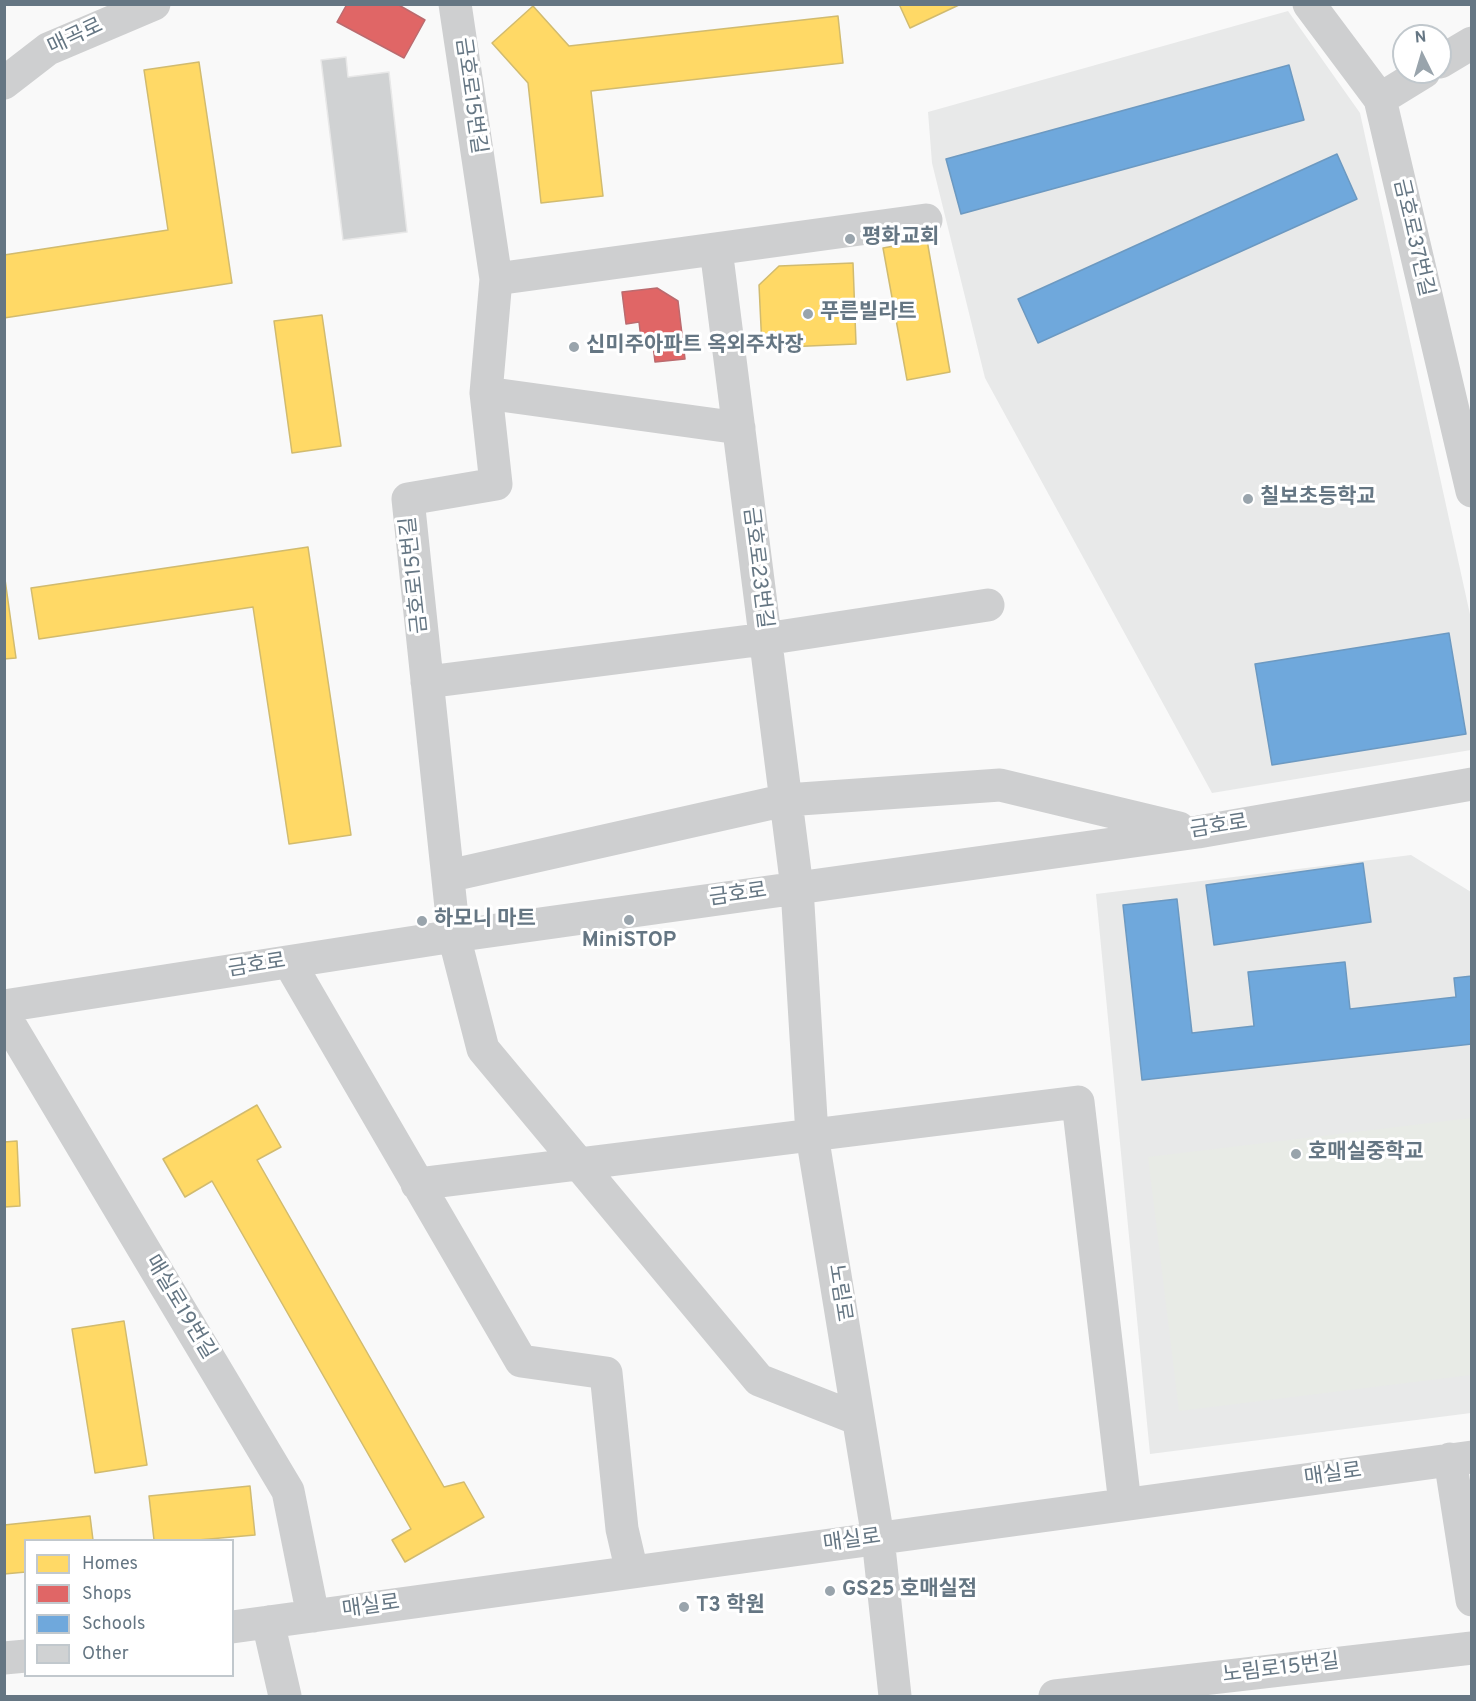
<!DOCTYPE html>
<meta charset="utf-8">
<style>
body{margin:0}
#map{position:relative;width:1476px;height:1701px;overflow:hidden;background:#f9f9f9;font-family:Overpass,sans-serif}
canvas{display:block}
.frame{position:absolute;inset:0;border:6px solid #657683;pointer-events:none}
.legend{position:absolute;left:24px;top:1539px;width:210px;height:138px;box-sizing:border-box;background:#fff;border:2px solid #c1c8cd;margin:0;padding:8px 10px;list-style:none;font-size:18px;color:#657683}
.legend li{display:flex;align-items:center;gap:12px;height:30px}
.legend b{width:30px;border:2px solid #c1c8cd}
.north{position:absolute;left:1392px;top:24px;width:60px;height:60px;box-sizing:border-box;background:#fff;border:2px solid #c1c8cd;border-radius:50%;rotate:355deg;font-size:16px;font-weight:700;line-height:24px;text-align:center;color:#657683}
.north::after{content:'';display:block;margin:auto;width:21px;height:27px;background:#99a4ac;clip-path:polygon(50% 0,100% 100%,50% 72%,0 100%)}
</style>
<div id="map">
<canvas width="1476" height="1701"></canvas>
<div class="frame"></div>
<ul class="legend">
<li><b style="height:16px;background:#ffd966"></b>Homes</li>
<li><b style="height:16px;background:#e06666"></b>Shops</li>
<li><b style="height:16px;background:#6fa8dc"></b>Schools</li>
<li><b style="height:16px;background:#d0d2d3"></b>Other</li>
</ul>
<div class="north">N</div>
</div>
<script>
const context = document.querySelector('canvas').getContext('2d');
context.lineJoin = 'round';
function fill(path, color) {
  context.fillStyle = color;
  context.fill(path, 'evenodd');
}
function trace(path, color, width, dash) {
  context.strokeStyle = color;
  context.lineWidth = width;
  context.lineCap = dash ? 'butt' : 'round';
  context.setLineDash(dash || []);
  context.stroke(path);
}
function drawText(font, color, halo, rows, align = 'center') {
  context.font = font + ' Overpass,"Noto Sans KR",sans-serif';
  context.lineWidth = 6;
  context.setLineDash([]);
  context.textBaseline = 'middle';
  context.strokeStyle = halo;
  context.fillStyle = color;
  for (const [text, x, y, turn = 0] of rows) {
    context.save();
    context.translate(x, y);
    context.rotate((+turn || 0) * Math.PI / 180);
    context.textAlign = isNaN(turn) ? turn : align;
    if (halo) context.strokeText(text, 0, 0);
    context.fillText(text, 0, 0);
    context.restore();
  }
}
fill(new Path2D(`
 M1288,11L1360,113L1471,619V750L1212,793L985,378L932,163L928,112Z
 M1411,855L1471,892V1413L1150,1454L1096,894Z`), '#e8e9e9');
fill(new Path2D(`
 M1471,1118V1375L1179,1411L1148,1157Z`), '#e8ebe6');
const homes = new Path2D(`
 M899,4H961L910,28Z
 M533,6L569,46L838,16L843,63L591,91L603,196L541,203L528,83L492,43Z
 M199,62L232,283L4,318V255L168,230L144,70Z
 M927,240L950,372L907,380L883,248Z
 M853,263L856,344L762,348L759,285L779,266Z
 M322,315L341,446L292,453L274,321Z
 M308,547L351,835L289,844L253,607L39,639L31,588Z
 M4,572L16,658L4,659Z
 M257,1105L281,1147L257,1160L444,1487L464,1482L484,1517L405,1562L392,1540L411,1529L212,1181L185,1197L163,1159Z
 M17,1141L20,1206L4,1207V1142Z
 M124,1321L147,1465L95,1473L72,1329Z
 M250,1486L255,1535L198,1540H154L149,1496Z
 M90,1516L93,1540H26V1572L4,1574V1525Z`);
fill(homes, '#ffd966');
trace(homes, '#d1bb6f', 1.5);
const shops = new Path2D(`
 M347,4H397L425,20L404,58L337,22Z
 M657,288L678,301L685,359L655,362L652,337L641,339L639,322L626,324L622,292Z`);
fill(shops, '#e06666');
trace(shops, '#bb6b6f', 1.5);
const schools = new Path2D(`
 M1289,65L1304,120L961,214L946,159Z
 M1337,154L1357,199L1038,343L1018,299Z
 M1449,633L1466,734L1272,765L1255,664Z
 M1363,863L1371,922L1214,945L1206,885Z
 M1177,899L1192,1033L1254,1026L1248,972L1345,962L1350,1009L1456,997L1454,978L1472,976V1044L1142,1080L1123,905Z`);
fill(schools, '#6fa8dc');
trace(schools, '#6c99c1', 1.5);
const building = new Path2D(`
 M346,57L348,77L389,72L407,232L343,240L321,60Z`);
fill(building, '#d0d2d3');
trace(building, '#e8e8e8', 1.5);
trace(new Path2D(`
 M455,4L496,279L486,393L496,484L408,499L454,936L483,1049L759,1380L858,1419
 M1309,4L1380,99L1472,491
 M1440,62L1472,43
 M4,83L48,49L154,4
 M1380,99L1424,72
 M716,249L797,888L812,1135L878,1538L895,1696
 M496,279L926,220
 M486,393L739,428
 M427,682L765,639L988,605
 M448,876L786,800L1000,785L1179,828
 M289,962L521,1361L606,1373L622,1529L632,1572
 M4,1006L454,936L1198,832L1472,784
 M4,1015L288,1491L313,1616
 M417,1184L1078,1102L1125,1504
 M1450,1459L1472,1600
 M268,1622L285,1696
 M232,1627L1472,1457
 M4,1658L26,1656
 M1055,1696L1472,1648`), '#cecfd0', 33);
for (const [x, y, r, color] of [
 [850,239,6,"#99a4ac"],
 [808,314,6,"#99a4ac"],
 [574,347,6,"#99a4ac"],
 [1248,499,6,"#99a4ac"],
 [629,920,6,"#99a4ac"],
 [422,921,6,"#99a4ac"],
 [1296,1154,6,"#99a4ac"],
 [830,1591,6,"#99a4ac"],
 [684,1607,6,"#99a4ac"]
]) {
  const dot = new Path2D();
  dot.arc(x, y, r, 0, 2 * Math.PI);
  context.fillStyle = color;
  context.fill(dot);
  trace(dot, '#fff', 2);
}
drawText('21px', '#657683', '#fff', [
 ["매곡로",76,38,-25],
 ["금호로15번길",469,96,82],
 ["금호로37번길",1412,238,77],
 ["금호로23번길",756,568,83],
 ["금호로15번길",416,575,-96],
 ["금호로",1219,828,-9],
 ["금호로",738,896,-8],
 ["금호로",257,967,-9],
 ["노림로",838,1293,81],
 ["매실로19번길",179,1308,59],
 ["매실로",1333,1476,-8],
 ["매실로",852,1542,-8],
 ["매실로",371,1608,-8],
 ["노림로15번길",1281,1670,-7]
]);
drawText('bold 21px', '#657683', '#fff', [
 ["평화교회",862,239],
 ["푸른빌라트",820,314],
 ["신미주아파트 옥외주차장",586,347],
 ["칠보초등학교",1260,499],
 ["하모니 마트",434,921],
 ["MiniSTOP",629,942,"center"],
 ["호매실중학교",1308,1154],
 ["GS25 호매실점",842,1591],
 ["T3 학원",696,1607]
], 'left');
</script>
